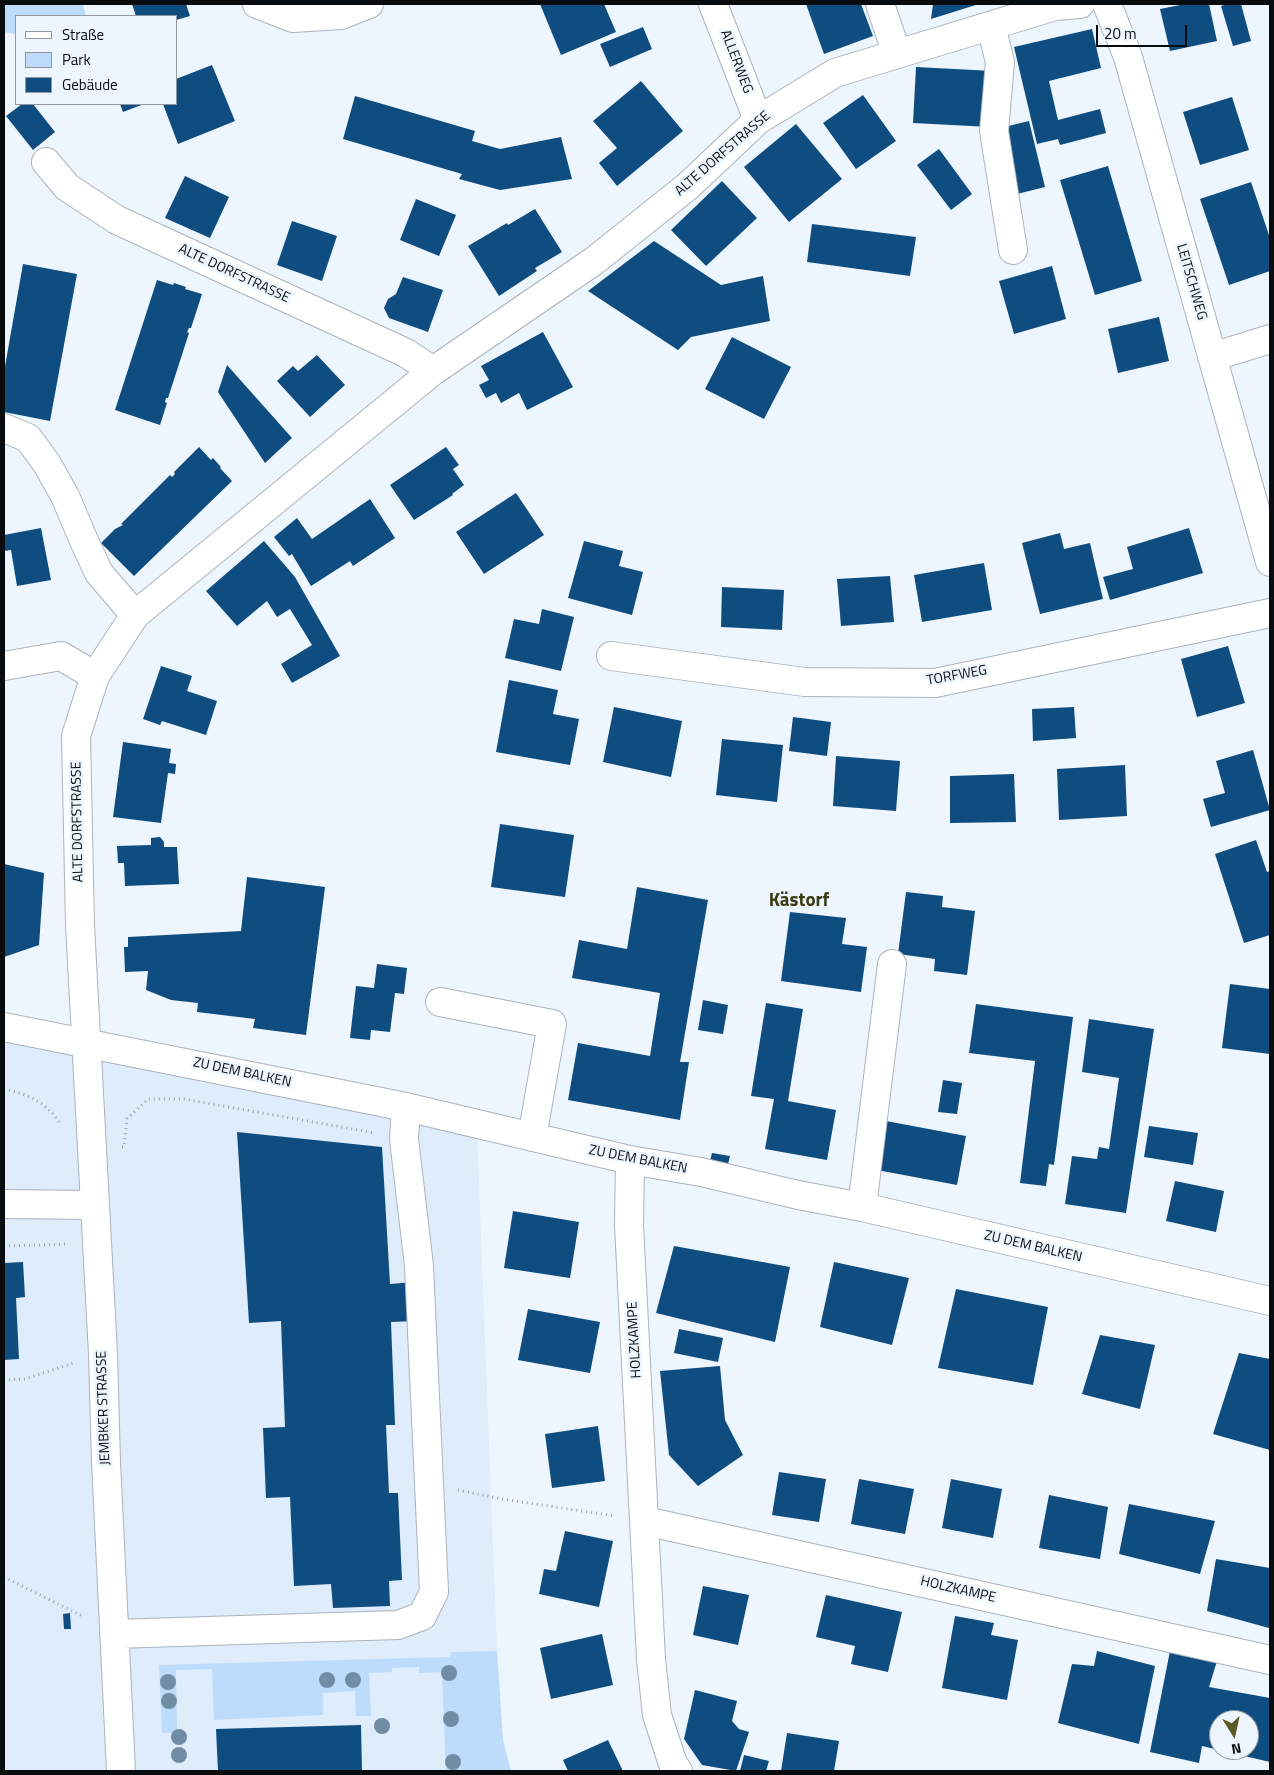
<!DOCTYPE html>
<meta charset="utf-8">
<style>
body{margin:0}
#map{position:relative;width:1274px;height:1775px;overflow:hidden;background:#edf5fe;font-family:"Titillium Web",sans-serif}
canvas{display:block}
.frame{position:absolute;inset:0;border:5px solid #090c0e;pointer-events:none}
.legend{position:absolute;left:15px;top:15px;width:162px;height:90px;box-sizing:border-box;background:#edf5fe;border:1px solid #92989e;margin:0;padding:6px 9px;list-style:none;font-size:15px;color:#090c0e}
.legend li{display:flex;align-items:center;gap:10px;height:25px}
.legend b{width:25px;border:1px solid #92989e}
.north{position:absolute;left:1209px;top:1710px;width:50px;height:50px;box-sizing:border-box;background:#edf5fe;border:1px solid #92989e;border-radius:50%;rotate:170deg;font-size:14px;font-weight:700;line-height:20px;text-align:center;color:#090c0e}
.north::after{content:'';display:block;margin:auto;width:18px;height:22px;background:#5a5925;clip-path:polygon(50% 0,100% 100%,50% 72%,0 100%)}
.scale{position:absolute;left:1096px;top:25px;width:91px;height:22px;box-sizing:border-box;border:2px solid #090c0e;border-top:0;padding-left:6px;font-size:15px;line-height:18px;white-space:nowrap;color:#090c0e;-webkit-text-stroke:4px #edf5fe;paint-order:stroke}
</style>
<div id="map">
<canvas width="1274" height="1775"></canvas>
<div class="frame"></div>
<ul class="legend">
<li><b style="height:6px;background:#fff"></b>Straße</li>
<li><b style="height:14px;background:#bddbfb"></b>Park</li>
<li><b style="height:14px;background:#0f4d81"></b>Gebäude</li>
</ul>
<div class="north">N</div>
<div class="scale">20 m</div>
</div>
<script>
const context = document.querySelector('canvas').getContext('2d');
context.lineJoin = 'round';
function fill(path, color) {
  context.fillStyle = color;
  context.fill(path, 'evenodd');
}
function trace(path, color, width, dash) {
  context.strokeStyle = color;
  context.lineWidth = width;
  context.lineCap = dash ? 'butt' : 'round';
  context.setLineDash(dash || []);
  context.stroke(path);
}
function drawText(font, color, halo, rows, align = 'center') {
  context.font = font + ' "Titillium Web",sans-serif';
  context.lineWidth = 5;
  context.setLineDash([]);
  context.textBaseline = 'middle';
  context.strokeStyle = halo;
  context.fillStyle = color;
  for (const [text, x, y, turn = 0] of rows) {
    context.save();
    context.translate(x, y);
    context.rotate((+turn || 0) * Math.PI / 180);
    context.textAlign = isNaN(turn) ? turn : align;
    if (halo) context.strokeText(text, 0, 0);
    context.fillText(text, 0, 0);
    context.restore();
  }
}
fill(new Path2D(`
 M4,1039L477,1133L497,1651L451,1652L455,1771H4Z`), '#deecfb');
fill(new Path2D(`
 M4,4H83L86,16H16V34L4,32Z
 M497,1651L503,1740L511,1771H446L442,1672L419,1673V1667L392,1668V1672L369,1673L371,1716H356L355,1691L323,1693V1715L214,1720L212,1669L176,1670L177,1733H162L159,1665L450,1657L451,1652Z`), '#bddbfb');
fill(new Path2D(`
 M132,4H186L190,16L176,20V16H136Z
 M540,4H604L616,32L561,55Z
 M806,4H861L873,36L824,54Z
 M933,4H979L931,19Z
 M1185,4H1209L1217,41L1170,51L1160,9Z
 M1228,4H1241L1251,41L1233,46L1221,6Z
 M643,27L652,49L610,67L600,44Z
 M1092,29L1101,68L1049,81L1058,120L1100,109L1106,133L1060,145L1058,139L1037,144L1014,47Z
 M212,65L235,121L178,144L163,104H176V79Z
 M916,67L993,71L990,127L913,123Z
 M641,81L683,131L617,186L599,163L617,148L593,121Z
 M863,95L896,141L856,169L823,123Z
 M355,96L475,131L472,141L500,149L561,137L572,179L500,190L459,179L462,174L343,139Z
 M1232,97L1249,150L1200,165L1183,112Z
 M22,104H33L55,132L33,150L6,116Z
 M120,104H144L123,112Z
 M1029,121L1045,187L1017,194L1000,128Z
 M796,124L842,179L789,222L744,167Z
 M939,149L972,194L951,210L917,165Z
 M1108,166L1142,281L1095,295L1060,180Z
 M185,176L229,197L210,238L165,218Z
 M722,181L757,218L706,266L671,230Z
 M1251,182L1270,238V271L1229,285L1200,199Z
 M416,199L456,215L439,256L400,240Z
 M535,209L562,252L535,268L537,271L499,296L468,246L507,223L508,225Z
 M292,221L337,236L322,281L277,265Z
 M812,224L916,237L910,276L807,262Z
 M654,241L721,285L763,276L770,321L691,337L678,350L588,291Z
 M23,264L77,274L50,421L4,412V372Z
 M1052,266L1066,319L1014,334L999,281Z
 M403,277L443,290L428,332L389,318L384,308L388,299L396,294Z
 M157,280L173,285L174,283L186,287L185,289L202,294L192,325L191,328H189L187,332L189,333L168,398H166L165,402L167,403L160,425L115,410Z
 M1159,317L1169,361L1118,373L1108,329Z
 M543,332L573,387L527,410L519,393L501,403L496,393L486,398L479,385L489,380L481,366Z
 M732,337L791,367L764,419L705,389Z
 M317,355L345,385L310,417L277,381L293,366L298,371Z
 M227,365L292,438L265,463L218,392Z
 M199,447L211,460L213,458L221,467L220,468L232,481L134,576L101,543L115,529L123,525L121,524L170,475L172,477L175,474L174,472Z
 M446,447L459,465L453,469L464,485L452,494L453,495L414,520L390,485Z
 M516,493L544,535L484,574L456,532Z
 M370,499L395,538L353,566L350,561L311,586L292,554L289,556L274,537L297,518L312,539Z
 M41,528L51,580L17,586L11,550L4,551V535Z
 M1189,528L1203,573L1110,600L1103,577L1133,569L1127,547Z
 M1060,533L1064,549L1090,543L1103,599L1040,614L1022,543Z
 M264,541L295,577L340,656L292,683L281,664L312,645L290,609L277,617L267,601L237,626L206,591Z
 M584,541L623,551L619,566L643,572L632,615L568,598Z
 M984,563L992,610L922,622L914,575Z
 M890,576L894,622L841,626L837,579Z
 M722,587L784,590L782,630L721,627Z
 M542,609L574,617L561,671L505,658L514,619L539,624Z
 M1228,646L1245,703L1197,717L1181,659Z
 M161,666L192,676L187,691L217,701L206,735L162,721L160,725L143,719Z
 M509,680L558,690L553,714L579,719L570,765L496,752Z
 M614,707L682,721L671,777L603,762Z
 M1074,707L1076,738L1033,741L1032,709Z
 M793,717L831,722L827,756L789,751Z
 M722,739L783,745L777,802L716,795Z
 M123,742L171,749L169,763L176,764L175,774L168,773L161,823L113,817Z
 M1253,750L1270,810L1211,827L1203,799L1225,793L1216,761Z
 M836,756L900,761L896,811L833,806Z
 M1125,765L1127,816L1059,820L1057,769Z
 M1014,774L1016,822L950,823V776Z
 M500,824L574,835L565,897L491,887Z
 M160,837L164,842V847H177L179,884L125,886L124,863H118L117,846L151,845V838Z
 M1256,840L1267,872L1270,871V935L1244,943L1215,854Z
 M4,864L44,873L39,945L4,957Z
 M247,877L325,887L306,1035L253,1028L255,1019L197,1012L198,1003L171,1000L146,990L148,971L125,972L124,947H128V937L241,931Z
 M637,887L708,900L680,1062H689L680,1120L568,1100L578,1043L650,1056L660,993L572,978L579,940L627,949Z
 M906,892L943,896L942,907L975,911L967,975L934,971L935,959L898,954Z
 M790,912L846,918L842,944L867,947L861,992L781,981Z
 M377,964L407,968L404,994L395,993L390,1032L371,1030L370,1040L350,1038L356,986L374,988Z
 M1230,984L1270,989V1054L1222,1048Z
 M703,1000L728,1005L723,1034L698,1030Z
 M766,1003L803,1009L788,1101L836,1110L827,1160L765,1149L774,1099L751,1096Z
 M976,1004L1073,1017L1054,1165L1049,1164L1046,1186L1020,1183L1035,1061L969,1053Z
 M1089,1019L1154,1029L1126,1213L1065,1204L1072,1156L1097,1159L1099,1147L1109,1149L1119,1078L1082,1072Z
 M943,1080L962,1083L957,1114L938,1112Z
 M886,1121L966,1136L957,1185L877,1170Z
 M1149,1126L1198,1133L1193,1165L1144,1157Z
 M237,1132L382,1147L390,1284L414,1282L416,1321L391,1322L395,1425H386L389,1493H398L402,1580L389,1581L390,1606L333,1608L331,1584L294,1586L290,1497L266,1498L263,1428L285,1427L281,1321L249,1323Z
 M712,1153L730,1156L728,1164L710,1161Z
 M1175,1181L1224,1191L1216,1232L1166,1221Z
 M513,1211L579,1222L570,1278L504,1268Z
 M674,1246L790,1267L775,1342L656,1313Z
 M23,1262L25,1297L16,1298L19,1359L4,1360V1263Z
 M834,1262L909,1278L892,1345L820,1327Z
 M956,1289L1048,1307L1033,1385L938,1368Z
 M528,1309L600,1322L590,1373L518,1360Z
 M679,1329L723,1338L718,1362L674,1353Z
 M1100,1335L1155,1345L1140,1409L1082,1394Z
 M1239,1353L1270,1359V1450L1213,1434Z
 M720,1366L725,1420L743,1455L698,1486L669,1455L660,1371Z
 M598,1426L605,1481L552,1488L545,1434Z
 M779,1472L826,1479L819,1522L772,1515Z
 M859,1479L914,1489L905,1534L851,1524Z
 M951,1479L1002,1489L993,1538L942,1528Z
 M1049,1495L1108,1507L1100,1559L1039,1548Z
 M1129,1504L1215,1521L1200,1574L1119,1554Z
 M565,1531L613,1541L599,1607L539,1594L544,1569L556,1571Z
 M1216,1559L1270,1568V1617L1269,1628L1207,1611Z
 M703,1586L749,1595L738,1645L693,1635Z
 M826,1595L902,1612L888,1672L851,1664L855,1646L816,1637Z
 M70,1613L71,1629H64L63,1614Z
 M955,1616L994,1623L991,1635L1018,1640L1007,1700L942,1688Z
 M602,1634L613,1685L551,1699L540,1648Z
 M1097,1651L1155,1666L1139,1744L1058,1723L1072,1664L1094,1666Z
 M1170,1651L1217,1661L1209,1687L1270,1698V1762L1223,1751L1249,1750V1720H1219V1750L1202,1746L1199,1763L1150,1752Z
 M695,1690L737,1701L732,1721L739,1729L749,1732L736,1771L702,1765L684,1739Z
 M361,1725L362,1771H218L216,1729Z
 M787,1733L839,1741L834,1771H781Z
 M608,1740L623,1771H568L563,1760Z
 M744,1755L769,1761L766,1771H740Z`), '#0f4d81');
const minor = new Path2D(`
 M257,4L293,18L341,15L369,4
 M713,4L758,120
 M880,4L897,54
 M1107,4L1128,57L1270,562
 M991,26L1000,62L994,131L1013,250
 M46,162L67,187L117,220L406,353L433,371
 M1212,357L1270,339
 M4,428L28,438L47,464L65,496L84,541L99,573L135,615
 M611,656L805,682L935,683L1270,613
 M4,666L61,656L95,676
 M440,1002L552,1024L532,1137
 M4,1027L406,1107L630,1160L701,1172L798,1195L862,1207L1270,1301
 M630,1160L629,1225L651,1659L657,1715L673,1764L678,1771
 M4,1204L94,1205
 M862,1207L892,964
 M645,1521L1270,1660
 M114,1634L398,1625L422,1616L434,1592L419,1266L404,1139L406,1107
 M121,1771L106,1462L103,1354L80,925L76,736L95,676L135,615L433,371L594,261L688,186L758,120L835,73L1055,6L1080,4`);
trace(minor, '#abb3bb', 30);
trace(new Path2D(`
 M4,1089C27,1094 46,1102 59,1122
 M122,1147H124L127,1119L148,1099H184L375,1133
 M4,1246L69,1244
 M4,1380L25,1379L73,1363
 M458,1490L502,1499L615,1516
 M4,1577L84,1617`), '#9aa0a6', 3, [1, 4]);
trace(minor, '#fff', 28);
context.fillStyle = '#718ca5';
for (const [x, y] of [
 [449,1673],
 [327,1680],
 [353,1680],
 [168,1682],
 [169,1701],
 [451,1719],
 [382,1726],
 [179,1737],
 [179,1755],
 [453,1762]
]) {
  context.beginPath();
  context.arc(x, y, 8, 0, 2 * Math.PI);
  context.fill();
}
drawText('14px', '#090c0e', '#edf5fe', [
 ["ALLERWEG",736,62,69],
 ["ALTE DORFSTRASSE",723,154,-41],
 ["ALTE DORFSTRASSE",234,274,25],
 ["LEITSCHWEG",1191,282,74],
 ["TORFWEG",957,676,-10],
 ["ALTE DORFSTRASSE",78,822,-91],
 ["ZU DEM BALKEN",242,1073,12],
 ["ZU DEM BALKEN",638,1160,11],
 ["ZU DEM BALKEN",1033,1247,13],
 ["HOLZKAMPE",635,1340,-93],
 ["JEMBKER STRASSE",104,1408,-92],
 ["HOLZKAMPE",958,1590,13]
]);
drawText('bold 19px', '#3c3b11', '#edf5fe', [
 ["Kästorf",799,901]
]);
</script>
